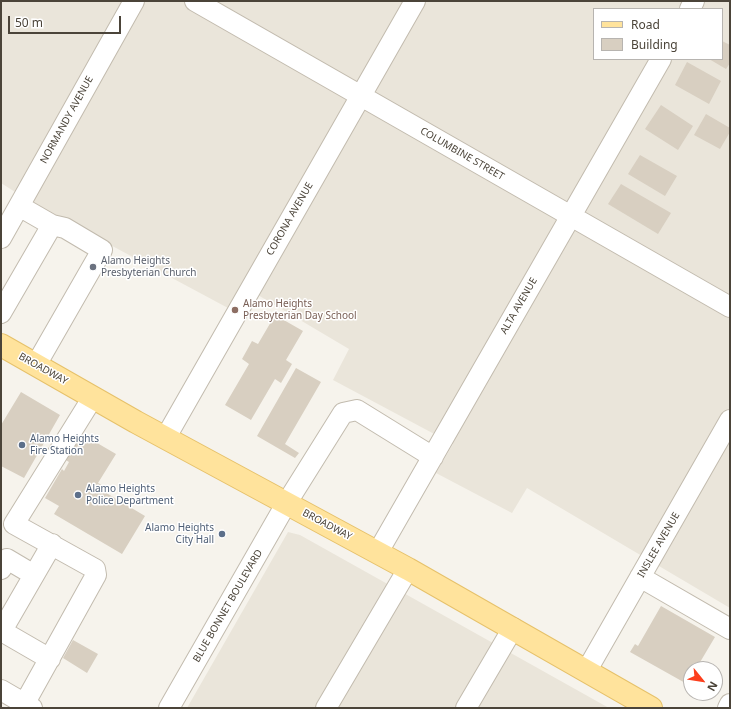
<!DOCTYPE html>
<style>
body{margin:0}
#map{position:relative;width:731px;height:709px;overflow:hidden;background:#f6f3ec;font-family:"Noto Sans",sans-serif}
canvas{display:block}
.frame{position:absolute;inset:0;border:2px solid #4b4439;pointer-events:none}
.legend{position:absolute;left:593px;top:8px;width:130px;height:52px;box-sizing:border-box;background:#fff;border:1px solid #b7b4b0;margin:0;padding:5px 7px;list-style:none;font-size:12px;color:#4b4439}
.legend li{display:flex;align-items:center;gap:8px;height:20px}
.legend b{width:20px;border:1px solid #b7b4b0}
.north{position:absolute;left:683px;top:661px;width:40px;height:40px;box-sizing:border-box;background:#fff;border:1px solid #b7b4b0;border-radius:50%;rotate:120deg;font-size:11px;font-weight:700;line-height:16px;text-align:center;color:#4b4439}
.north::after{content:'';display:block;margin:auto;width:14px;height:18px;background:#fc3f1d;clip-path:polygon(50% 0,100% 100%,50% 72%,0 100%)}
.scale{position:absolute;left:8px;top:16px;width:113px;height:18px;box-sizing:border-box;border:2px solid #4b4439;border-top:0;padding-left:5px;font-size:12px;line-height:14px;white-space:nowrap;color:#4b4439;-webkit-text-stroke:3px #fff;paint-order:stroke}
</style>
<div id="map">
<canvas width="731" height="709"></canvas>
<div class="frame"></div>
<ul class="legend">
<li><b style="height:5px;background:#ffe39c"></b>Road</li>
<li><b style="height:11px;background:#d8cfc1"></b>Building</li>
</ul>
<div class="north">N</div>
<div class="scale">50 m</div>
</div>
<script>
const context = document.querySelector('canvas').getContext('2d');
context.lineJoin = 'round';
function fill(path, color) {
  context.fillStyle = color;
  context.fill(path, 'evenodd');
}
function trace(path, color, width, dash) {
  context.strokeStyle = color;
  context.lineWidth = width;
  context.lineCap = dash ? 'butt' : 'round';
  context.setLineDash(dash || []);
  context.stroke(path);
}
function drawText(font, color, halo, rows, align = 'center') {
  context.font = font + ' "Noto Sans",sans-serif';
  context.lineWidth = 3;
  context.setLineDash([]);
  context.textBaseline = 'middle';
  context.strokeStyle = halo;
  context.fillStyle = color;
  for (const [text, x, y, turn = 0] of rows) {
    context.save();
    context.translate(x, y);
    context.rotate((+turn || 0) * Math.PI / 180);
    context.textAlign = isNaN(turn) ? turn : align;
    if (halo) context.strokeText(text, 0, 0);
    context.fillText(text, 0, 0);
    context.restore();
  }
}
fill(new Path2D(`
 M1,1H730V608L527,488L512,513L436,473L453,444L333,380L349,349L241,285L228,308L34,204L1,183ZM594,9H722V59H594Z
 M288,532L300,535L609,708H187Z`), '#eae5da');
fill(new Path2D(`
 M722,41L730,45V63L726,69L709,59H722Z
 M687,62L721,81L709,104L675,85Z
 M661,105L693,126L678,150L645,129Z
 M706,114L730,128V132L720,149L694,135Z
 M640,155L677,176L665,196L628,174Z
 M621,184L671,213L658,234L608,204Z
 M275,315L303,331L286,360L292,364L281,383L275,379L251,420L225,405L249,364L242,359L252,341L258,344Z
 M296,368L321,382L285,444L299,453L295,458L257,436Z
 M21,392L60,415L24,478L1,466V425Z
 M80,433L116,454L98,483L106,487L103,491L145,516L122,554L54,514L59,506L45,498L62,469L64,471L69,462L64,459Z
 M661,606L715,637L696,669H691V678L687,684L630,652L635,644L638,646Z
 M73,640L98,654L87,673L63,658Z`), '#d8cfc1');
const minor = new Path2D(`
 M195,1L730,307
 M690,9L694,1
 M19,206L52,225L65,228L102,250L36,365
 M1,238L134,1
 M1,313L52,225
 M166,437L415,1
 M378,552L661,59
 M1,569L7,559L34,575
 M640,577L730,629
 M50,659L5,633L4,627L52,544
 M587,670L730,420
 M1,690L32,708
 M22,708L96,575L95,569L14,524L93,397
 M169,708L286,504L343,413L357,410L433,457
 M326,708L408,569
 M466,708L513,628
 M728,708L730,704`);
const major = new Path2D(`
 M1,345L136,422L408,569L651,708`);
trace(minor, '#c2bbae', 22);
trace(major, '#e6c16a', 24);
trace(minor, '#fff', 20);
trace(major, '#ffe39c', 22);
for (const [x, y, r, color] of [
 [93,267,4,"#6b7280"],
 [235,310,4,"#8d6e63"],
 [22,445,4,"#5c6f8a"],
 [78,495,4,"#5c6f8a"],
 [222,534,4,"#5c6f8a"]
]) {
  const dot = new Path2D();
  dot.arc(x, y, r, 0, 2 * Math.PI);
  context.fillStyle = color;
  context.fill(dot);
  trace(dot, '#fff', 1.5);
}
drawText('10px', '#4b4439', '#fff', [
 ["NORMANDY AVENUE",67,120,-61],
 ["COLUMBINE STREET",462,154,30],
 ["CORONA AVENUE",290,219,-60],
 ["ALTA AVENUE",519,306,-60],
 ["BROADWAY",43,369,29],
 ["BROADWAY",327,525,28],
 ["INSLEE AVENUE",659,545,-60],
 ["BLUE BONNET BOULEVARD",228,606,-60]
]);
drawText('10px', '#5b616d', '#fff', [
 ["Alamo Heights",101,261],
 ["Presbyterian Church",101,273]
], 'left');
drawText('10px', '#785e54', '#fff', [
 ["Alamo Heights",243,304],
 ["Presbyterian Day School",243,316]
], 'left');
drawText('10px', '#4e5e75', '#fff', [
 ["Alamo Heights",30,439],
 ["Fire Station",30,451],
 ["Alamo Heights",86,489],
 ["Police Department",86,501],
 ["Alamo Heights",214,528,"right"],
 ["City Hall",214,540,"right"]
], 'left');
</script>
